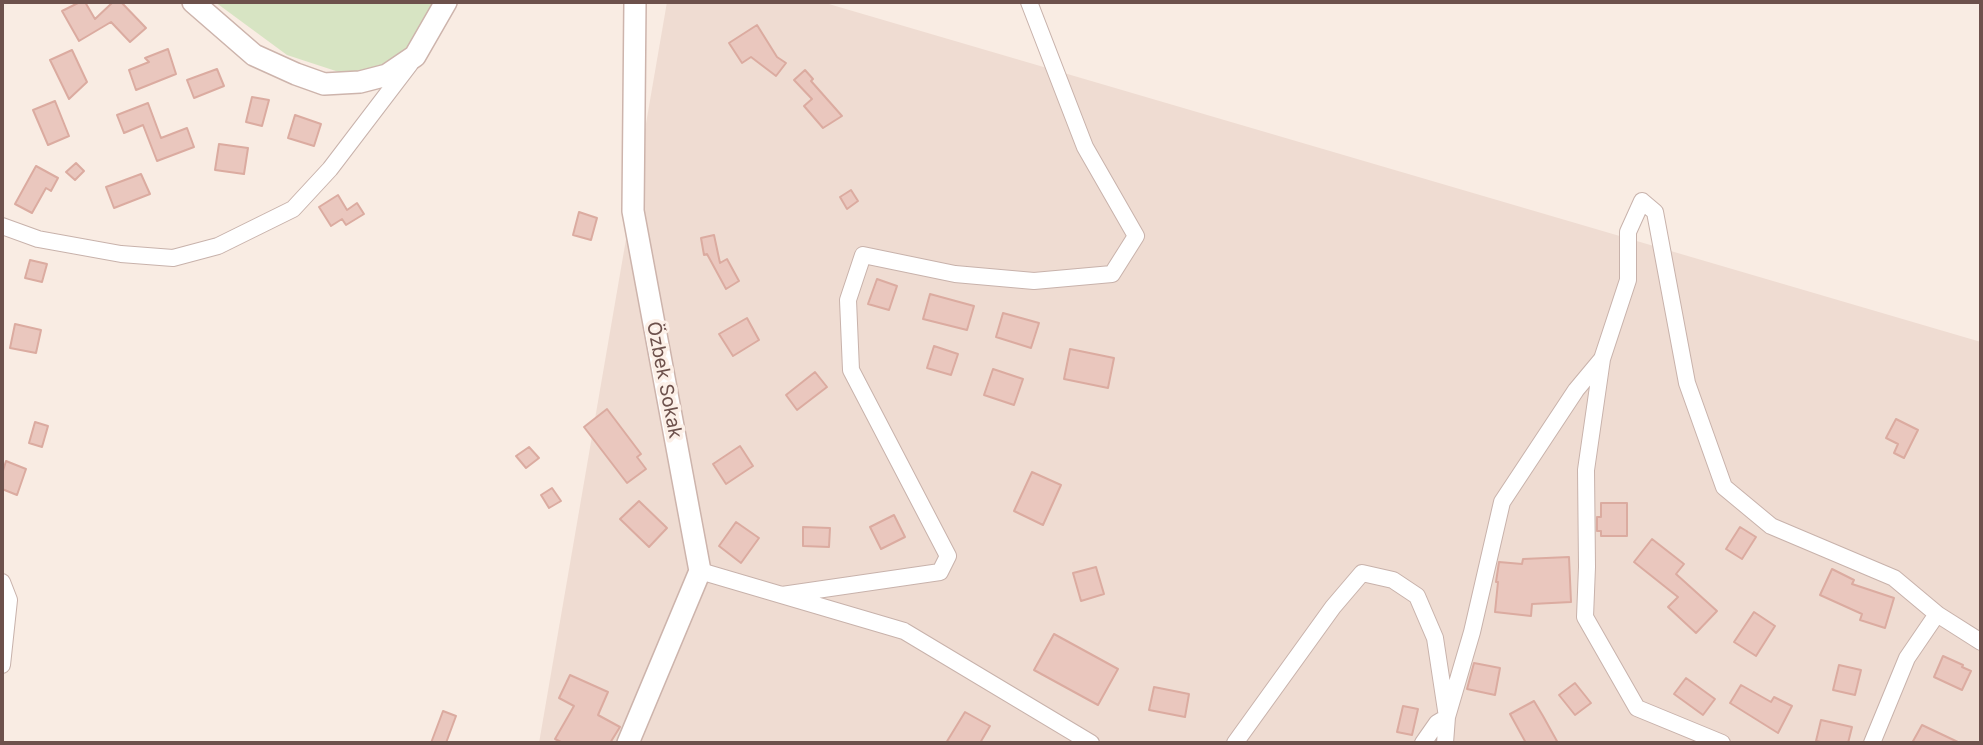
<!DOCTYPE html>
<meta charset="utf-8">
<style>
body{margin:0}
#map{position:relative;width:1983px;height:745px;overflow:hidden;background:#f9ece3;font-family:Inter,sans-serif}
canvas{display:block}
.frame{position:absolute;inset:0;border:4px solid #6d514c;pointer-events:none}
</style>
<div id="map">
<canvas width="1983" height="745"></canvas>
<div class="frame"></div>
</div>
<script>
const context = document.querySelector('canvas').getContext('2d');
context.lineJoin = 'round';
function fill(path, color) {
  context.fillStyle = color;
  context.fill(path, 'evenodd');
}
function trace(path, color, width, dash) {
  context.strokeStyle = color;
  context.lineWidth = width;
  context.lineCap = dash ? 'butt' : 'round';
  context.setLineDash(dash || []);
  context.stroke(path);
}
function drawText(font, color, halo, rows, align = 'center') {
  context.font = font + ' Inter,sans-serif';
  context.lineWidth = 7;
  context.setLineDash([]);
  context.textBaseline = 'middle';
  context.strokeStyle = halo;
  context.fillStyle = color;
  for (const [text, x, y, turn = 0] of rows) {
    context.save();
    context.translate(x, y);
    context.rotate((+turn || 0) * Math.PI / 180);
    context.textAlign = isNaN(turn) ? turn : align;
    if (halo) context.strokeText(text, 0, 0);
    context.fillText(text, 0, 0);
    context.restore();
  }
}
fill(new Path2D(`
 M667,2H822L1981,342V743H539Z`), '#efdcd2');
fill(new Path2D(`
 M215,2H436L422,34L397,61L345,74L287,55Z`), '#d7e4c3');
const building = new Path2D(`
 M80,2H85L95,19L113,2H121L146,28L130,42L111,22L79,41L62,11Z
 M757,25L777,57L786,63L776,76L751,57L742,63L729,43Z
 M168,49L176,74L136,90L129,70L149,62L145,58Z
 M72,50L87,82L69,99L50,60Z
 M217,69L224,86L194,98L187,80Z
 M805,70L813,79L811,81L842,116L823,128L804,106L812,99L794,80Z
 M252,97L269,100L262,126L246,122Z
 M55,101L69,136L48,145L33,110Z
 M148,103L161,138L187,128L194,147L157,161L143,125L124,133L117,115Z
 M295,115L321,124L314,146L288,138Z
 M219,144L248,148L244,174L215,170Z
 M76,163L84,171L75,180L66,172Z
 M36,166L58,178L51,191L46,188L32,213L15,204Z
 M141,174L150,194L114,208L106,187Z
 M851,190L858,201L847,209L840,197Z
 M338,195L347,210L357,203L364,214L346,225L342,219L331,226L319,207Z
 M579,212L597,218L591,240L573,235Z
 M714,235L720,263L727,259L739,281L726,289L707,254L704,255L701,238Z
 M30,260L47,264L42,282L25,278Z
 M877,279L897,286L889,310L868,304Z
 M930,294L974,306L967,330L923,319Z
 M1003,313L1039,323L1031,348L996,337Z
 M747,318L759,340L733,356L719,334Z
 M15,324L41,330L36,353L10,348Z
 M934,346L958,354L951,375L927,368Z
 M1070,349L1114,358L1108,388L1064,379Z
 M993,369L1023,379L1014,405L984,395Z
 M815,372L827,387L797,410L786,395Z
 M607,409L641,454L637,457L646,469L627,483L584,427Z
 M1896,419L1918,430L1904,458L1894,453L1898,444L1886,438Z
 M35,422L48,426L42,447L29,443Z
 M740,446L753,466L726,484L713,464Z
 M529,447L539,458L526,468L516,456Z
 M6,461L26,469L17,495L2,489V474Z
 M1032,472L1061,485L1043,525L1014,511Z
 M552,488L561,501L549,508L541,495Z
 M639,501L667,528L649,547L620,519Z
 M1601,503H1627V536H1601V531H1597V517H1601Z
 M894,515L905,537L881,549L870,527Z
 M736,522L759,538L741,563L719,546Z
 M803,527L830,528L829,547L803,546Z
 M1740,527L1756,537L1742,559L1726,549Z
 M1652,539L1684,564L1676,574L1717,611L1696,633L1668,607L1678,597L1634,562Z
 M1569,557L1571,602L1532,604L1531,616L1495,612L1498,582H1496L1499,562L1522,564L1523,559Z
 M1096,567L1104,594L1081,601L1073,573Z
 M1832,569L1854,580L1852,584L1894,598L1885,628L1860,620L1862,614L1820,595Z
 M1754,612L1775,626L1756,656L1734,642Z
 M1054,634L1118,669L1098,705L1034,670Z
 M1943,656L1963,665L1962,667L1971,671L1962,690L1934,677Z
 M1474,663L1500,668L1495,695L1467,689Z
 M1839,665L1861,670L1855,695L1833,690Z
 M570,675L608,692L598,715L620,727L610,743H563L555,739L574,706L559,698Z
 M1686,678L1715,699L1703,715L1674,694Z
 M1575,683L1591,703L1575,715L1559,695Z
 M1741,685L1771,702L1774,697L1792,706L1778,733L1730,703Z
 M1154,687L1189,694L1185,717L1149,710Z
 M1534,701L1543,716L1558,743H1526L1510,714Z
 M1403,706L1418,709L1412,735L1397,732Z
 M443,711L456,716L446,743H431Z
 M965,712L990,726L980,743H946Z
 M1821,720L1852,727L1848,743H1825L1816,741Z
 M1922,725L1960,743H1912Z`);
fill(building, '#eac7be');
trace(building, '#dbaba0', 2);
const street = new Path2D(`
 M2,226L38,239L121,254L173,258L218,246L293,209L330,169L410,64
 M700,571L904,631L1091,743
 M2,582L9,600L2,665
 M782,595L940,572L948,556L851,370L848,300L863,255L955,274L1034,281L1112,274L1136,236L1085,147L1029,2
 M1235,743L1333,607L1362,573L1393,580L1417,596L1435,638L1447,717L1445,743
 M1423,743L1437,723L1447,717L1472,632L1502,502L1576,390L1601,360
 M1722,743L1637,708L1585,617L1587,567L1586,470L1602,359L1628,280V232L1642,201L1655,212L1687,383L1724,487L1771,526L1894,578L1937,614
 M1872,743L1907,658L1937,614L1981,642`);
const secondary = new Path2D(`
 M193,2L254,55L296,74L324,84L360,82L387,75L415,56L446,2
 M628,743L700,571L633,211L635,2`);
trace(street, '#c8b2ab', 18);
trace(secondary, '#cdb4ac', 24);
trace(street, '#fff', 16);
trace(secondary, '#fff', 21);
drawText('19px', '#6d514c', '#fcf0e8', [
 ["Özbek Sokak",664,380,79]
]);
</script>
